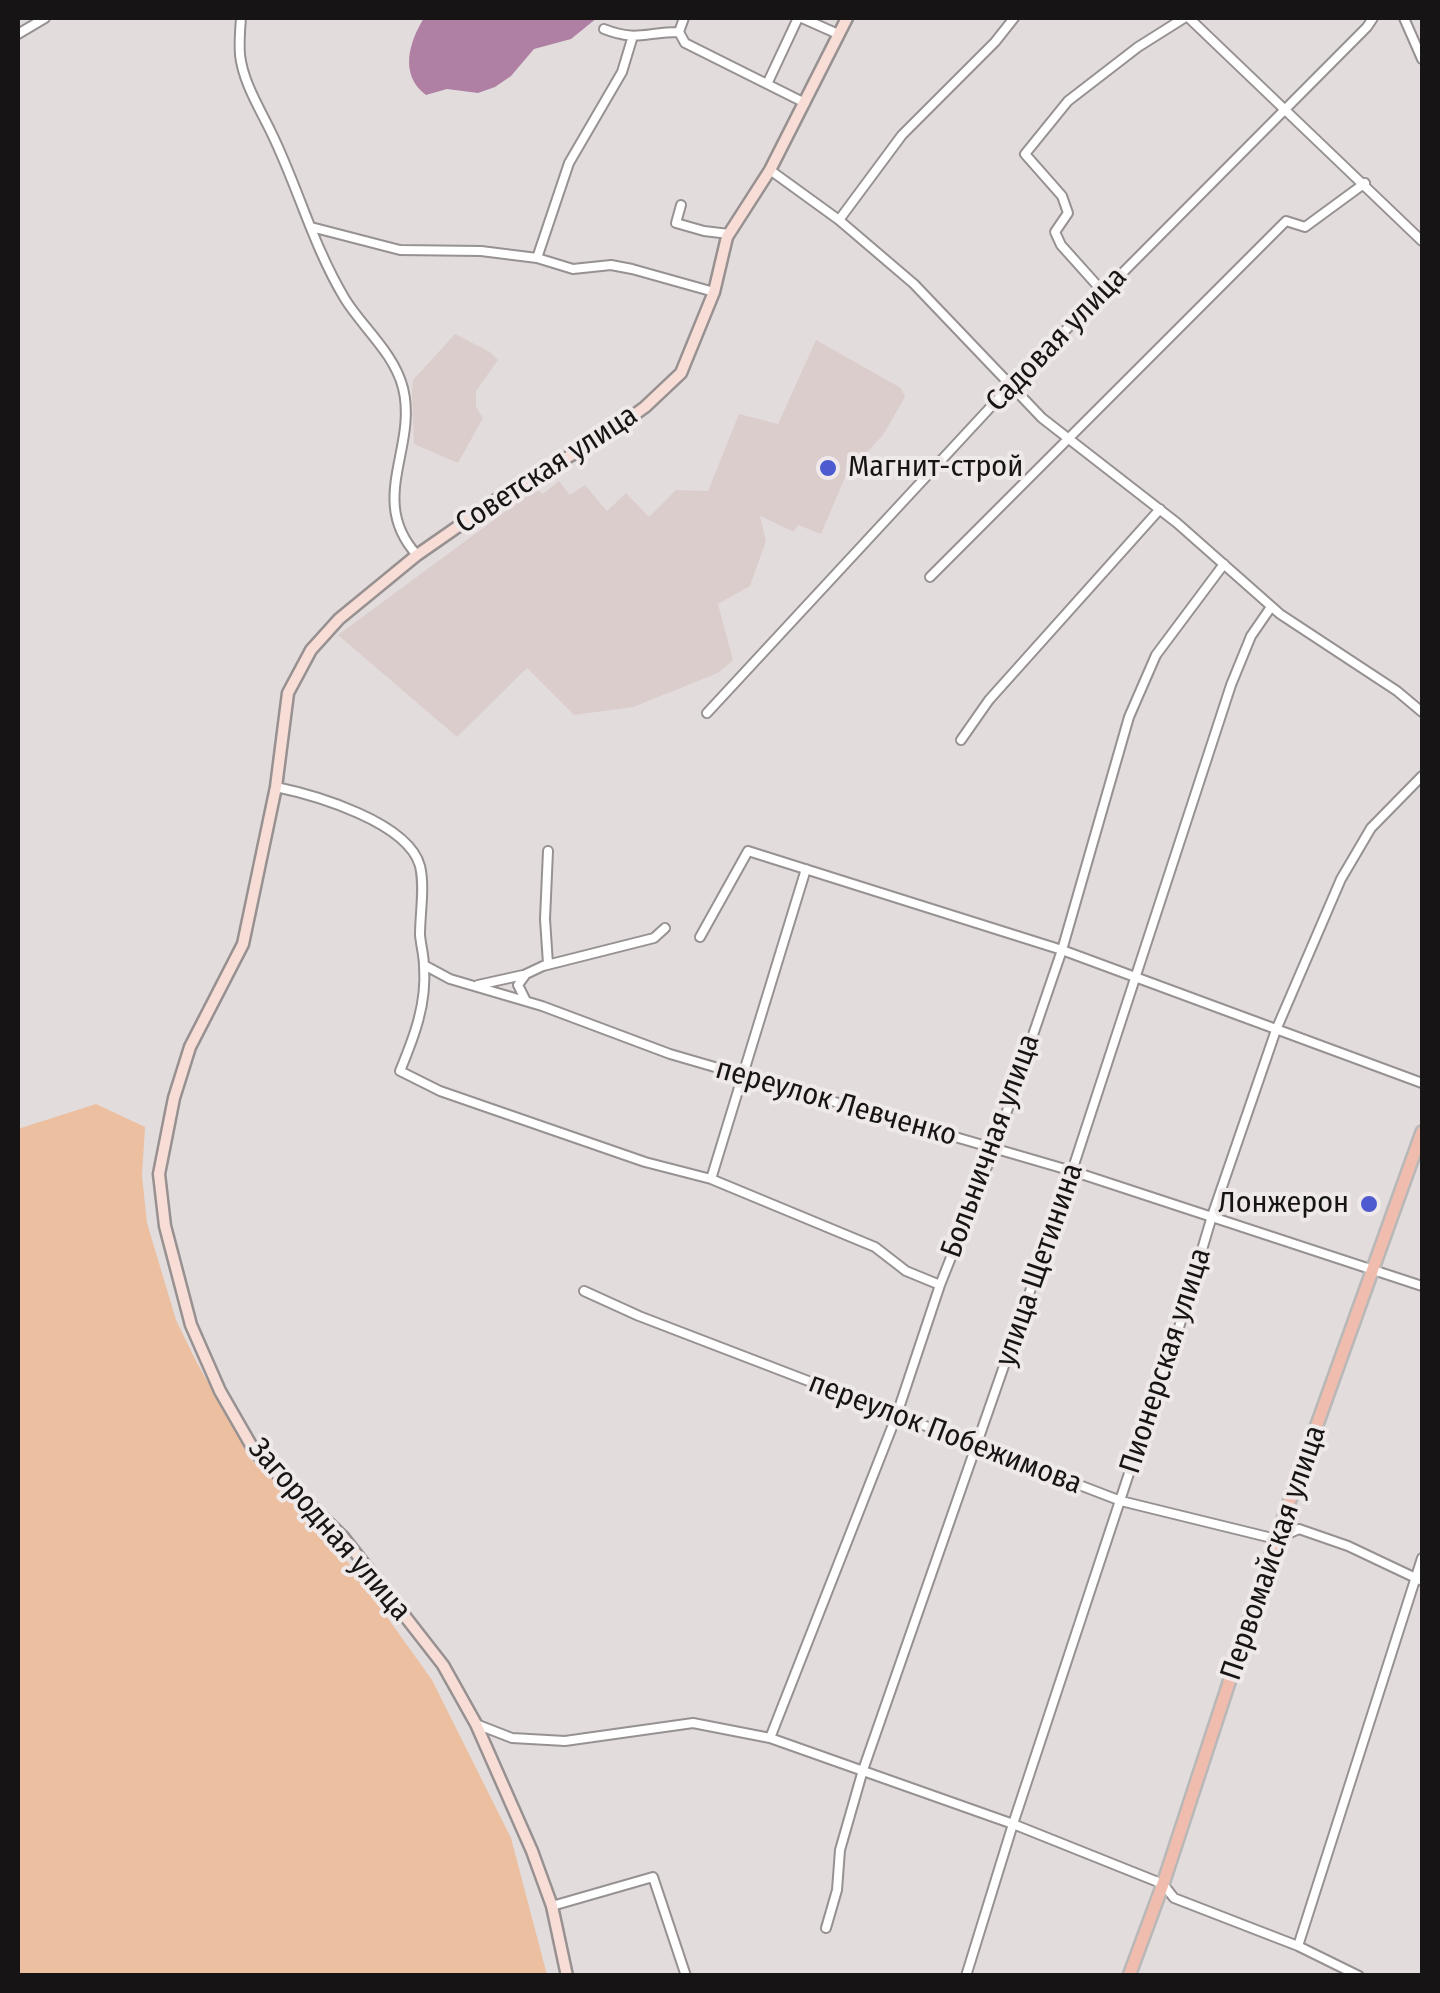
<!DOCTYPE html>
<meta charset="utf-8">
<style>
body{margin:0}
#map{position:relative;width:1440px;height:1993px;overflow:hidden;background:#e3dcdc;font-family:"Fira Sans Condensed",sans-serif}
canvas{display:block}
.frame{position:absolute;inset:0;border:20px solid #161414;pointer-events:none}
</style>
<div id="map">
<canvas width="1440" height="1993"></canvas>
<div class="frame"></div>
</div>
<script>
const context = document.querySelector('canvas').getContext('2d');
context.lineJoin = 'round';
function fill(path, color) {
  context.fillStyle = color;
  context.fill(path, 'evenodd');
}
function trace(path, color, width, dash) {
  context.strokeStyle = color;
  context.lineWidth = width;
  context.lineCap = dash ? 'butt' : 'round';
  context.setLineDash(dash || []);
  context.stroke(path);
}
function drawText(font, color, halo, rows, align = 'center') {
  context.font = font + ' "Fira Sans Condensed",sans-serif';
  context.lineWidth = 8;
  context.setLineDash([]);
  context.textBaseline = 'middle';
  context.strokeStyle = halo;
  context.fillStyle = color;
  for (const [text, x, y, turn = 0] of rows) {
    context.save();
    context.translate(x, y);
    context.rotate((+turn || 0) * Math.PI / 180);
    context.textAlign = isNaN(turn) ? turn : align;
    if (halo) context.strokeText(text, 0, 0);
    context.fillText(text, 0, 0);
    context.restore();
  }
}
fill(new Path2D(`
 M455,334L490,352L498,360L476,391V407L483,418L458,463L414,444L412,393L413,380Z
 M816,340L901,388L905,397L883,435L846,475L821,534L798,525L794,532L760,516L766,541L750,586L718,604L733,660L718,673L633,707L574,715L527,668L457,737L338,635L536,489L543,494L559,481L570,495L585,485L607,511L626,493L649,517L676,490L708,491L739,414L778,424Z`), '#dccdcd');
fill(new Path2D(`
 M96,1104L145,1127L142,1176L147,1223L176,1320L196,1361L251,1460L278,1482L322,1526L432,1680L511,1838L547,1975H18V1129Z`), '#ebbfa0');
fill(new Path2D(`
 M424,18H597L571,39L534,49L511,76L495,87L478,93L447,89L426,95C399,75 409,42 424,18Z`), '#af80a4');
const street = new Path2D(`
 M241,18C240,30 239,43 240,55C243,82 260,109 271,132C298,187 313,246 345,299C363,328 394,353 403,388C418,448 367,500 417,555
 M802,18L838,34
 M1189,18L1422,241
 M1404,18L1422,59
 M604,29C637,42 645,32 679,32L684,18
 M679,32L685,43L805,103
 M18,34L45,18
 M768,82L798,18
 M770,170L839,220L914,284L1042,418L1177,523L1280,614L1397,691L1422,712
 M681,205L676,223L704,231L729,234
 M839,220L902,135L995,42L1014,18
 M311,227L400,250L481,251L537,258L573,269L611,265L632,269L714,292
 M537,258L569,163L622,72L632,39
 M1104,293L1061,245L1055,232L1068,213L1062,196L1025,154L1068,101L1138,47L1184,18
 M930,577L1286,221L1305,227L1365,183
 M707,713L1011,385L1367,27L1373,18
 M961,740L989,700L1160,509
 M276,787C315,795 408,822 420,866C425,887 420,913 420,935C421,946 424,956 424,966C427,1004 414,1037 400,1071L440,1091L645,1162L711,1179L875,1247L906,1271L940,1285
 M548,851L545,919L548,964
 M700,937L748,851L1062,950L1422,1083
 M424,965L450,979L542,1006L670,1054L1072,1171L1422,1286
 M478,985L523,975
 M526,1001L518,985L526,974L543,966L654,938L665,928
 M711,1179L806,869
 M584,1291L639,1316L1121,1501L1276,1539L1299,1529L1348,1546L1422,1581
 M476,1724L512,1738L565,1741L693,1723L770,1738L1013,1824L1163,1884L1174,1898L1298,1946L1359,1976
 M770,1738L896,1417L940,1285L994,1149L1062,950L1129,717L1156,655L1224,564
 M552,1906L653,1877L686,1976
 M826,1928L837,1890L840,1850L863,1770L1072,1171L1231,685L1251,636L1271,607
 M1298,1946L1422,1558
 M966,1976L1013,1824L1143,1431L1172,1351L1212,1216L1276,1030L1341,879L1371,828L1422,776`);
const secondary = new Path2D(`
 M567,1976L552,1906L532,1851L476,1724L443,1665L344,1538L255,1452L220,1391L191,1325L165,1226L159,1174L174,1098L190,1047L243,944L276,787L288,693L311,650L339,619L417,555L509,491L608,434L645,407L681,373L714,292L727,237L770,170L847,18`);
const primary = new Path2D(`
 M1129,1976L1163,1884L1276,1539L1422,1132`);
trace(street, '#979191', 12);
trace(secondary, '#979191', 15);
trace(primary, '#b9b8b8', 16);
trace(street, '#fff', 8);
trace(secondary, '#f8ddd6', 10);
trace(primary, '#f0bcad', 11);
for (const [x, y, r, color] of [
 [828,468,10,"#4e5bd0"],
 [1369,1204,10,"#4e5bd0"]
]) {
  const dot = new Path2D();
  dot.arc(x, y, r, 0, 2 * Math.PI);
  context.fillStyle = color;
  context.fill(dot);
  trace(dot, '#f0e9e9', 4);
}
drawText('30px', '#161414', '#f0e9e9', [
 ["Садовая улица",1057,340,-46],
 ["Советская улица",547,470,-33],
 ["переулок Левченко",836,1103,16],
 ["Больничная улица",991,1146,-70],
 ["улица Щетинина",1040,1265,-71],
 ["Пионерская улица",1166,1361,-72],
 ["переулок Побежимова",945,1434,21],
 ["Загородная улица",329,1530,49],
 ["Первомайская улица",1274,1553,-71]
]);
drawText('30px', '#161414', '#f0e9e9', [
 ["Магнит-строй",848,468],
 ["Лонжерон",1349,1204,"right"]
], 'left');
</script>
